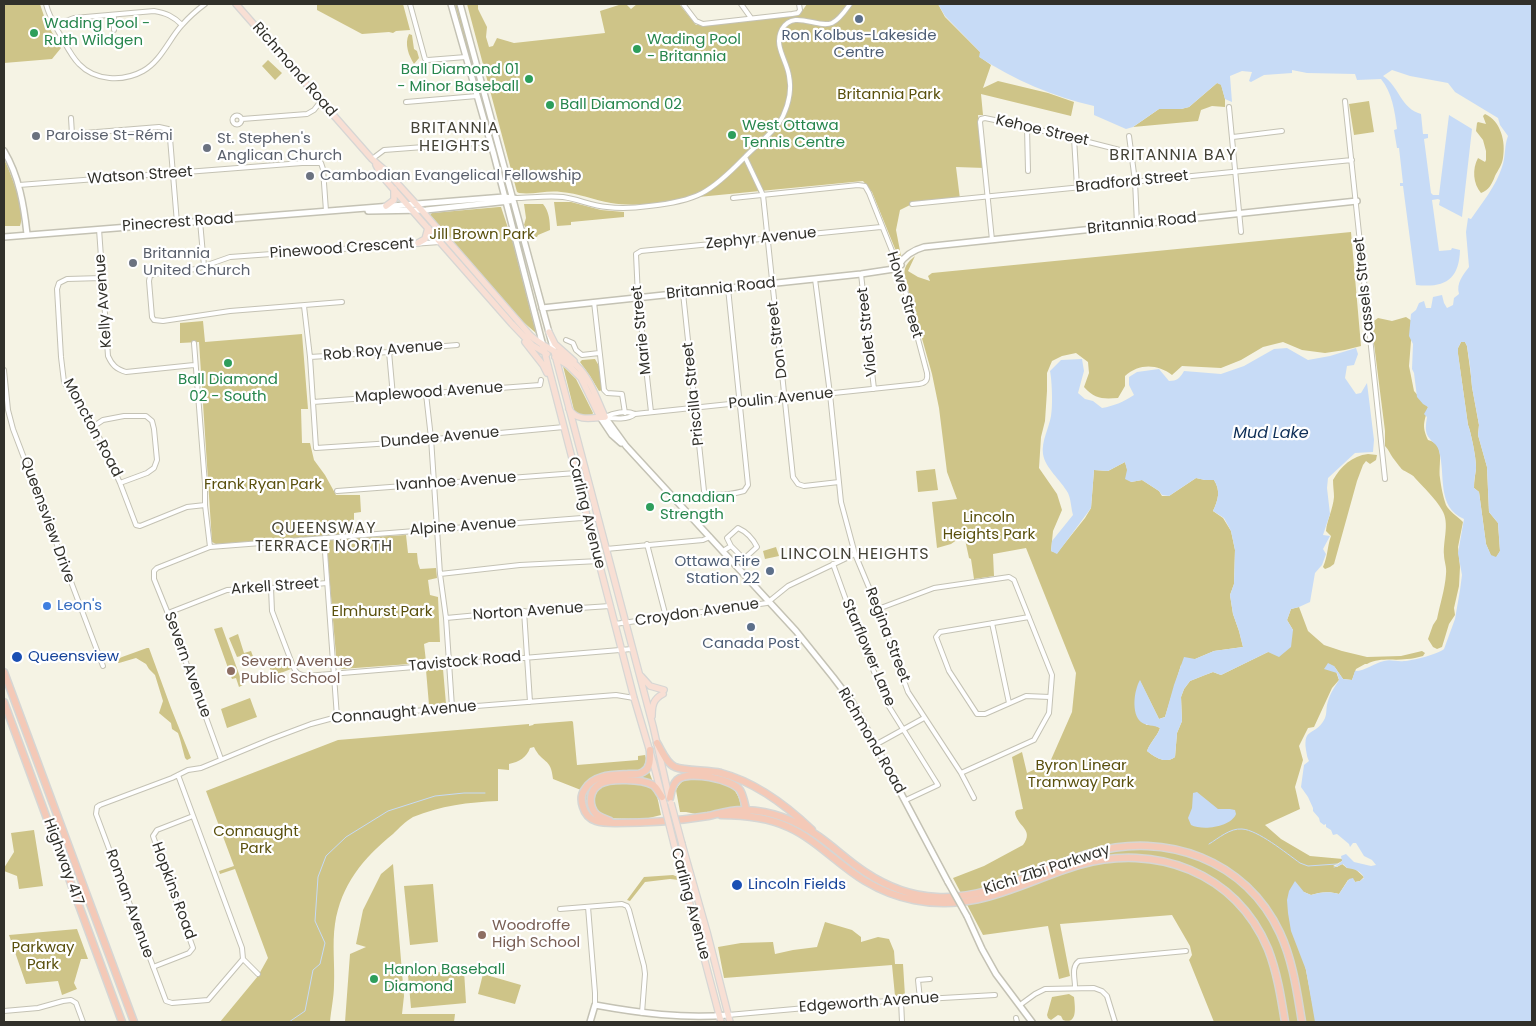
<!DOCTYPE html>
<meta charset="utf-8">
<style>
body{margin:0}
#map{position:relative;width:1536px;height:1026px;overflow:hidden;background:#f5f3e4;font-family:Poppins,sans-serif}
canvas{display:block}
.frame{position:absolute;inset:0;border:5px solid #31302a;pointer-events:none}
</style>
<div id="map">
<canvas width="1536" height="1026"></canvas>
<div class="frame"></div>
</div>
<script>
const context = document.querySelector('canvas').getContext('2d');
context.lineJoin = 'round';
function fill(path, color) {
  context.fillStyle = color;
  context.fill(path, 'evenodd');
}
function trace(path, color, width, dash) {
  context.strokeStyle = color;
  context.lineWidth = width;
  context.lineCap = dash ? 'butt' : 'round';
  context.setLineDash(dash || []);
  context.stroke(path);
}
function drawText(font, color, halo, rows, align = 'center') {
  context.font = font + ' Poppins,sans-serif';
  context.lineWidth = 4.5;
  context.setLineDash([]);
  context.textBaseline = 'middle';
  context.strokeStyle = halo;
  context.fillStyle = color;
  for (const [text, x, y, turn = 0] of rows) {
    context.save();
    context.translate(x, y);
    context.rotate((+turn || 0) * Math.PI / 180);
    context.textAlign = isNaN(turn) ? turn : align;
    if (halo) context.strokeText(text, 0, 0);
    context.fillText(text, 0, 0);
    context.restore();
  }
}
fill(new Path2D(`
 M4,4H40L46,22L61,48L52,59L4,63Z
 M317,4H403L410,30L396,31L393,33L389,32L362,34L317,10Z
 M455,4H458L460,12L507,189L495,153Z
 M467,4H478V9L487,27L486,37L489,47L493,46L497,38L514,43L605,33L600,11L622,4H626L631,9L637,4H679L696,25L800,14L807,4H938L945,17L980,52V57L991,65L983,88L998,81L1048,93L1074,102L1071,116L981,94L983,115H978L985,168L956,167L960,199L912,204L900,210L896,230L901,256H898L872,192L863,181L688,198C666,203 634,207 611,203C594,200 578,193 561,192C547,190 533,195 519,193L517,192Z
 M409,34L412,35L414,49L417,51L419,58L414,64C409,56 404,44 409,34Z
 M268,60L282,73L275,80L262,66Z
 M1217,83L1221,84L1225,99V107L1212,106L1201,110L1198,121L1133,127L1159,109H1181L1189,107Z
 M1369,101L1374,132L1354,135L1349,104Z
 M1485,114C1501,121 1506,142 1503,158C1502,165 1498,170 1495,176C1492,184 1489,190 1481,193C1473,184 1472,169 1478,158L1485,162L1486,160V151L1483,140L1476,131L1477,123L1478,122L1486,124L1483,116Z
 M4,159C11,173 26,212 20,226H4Z
 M554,202H571L601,210L624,212V217L571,222V225L557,226Z
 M524,204H543C549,211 550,221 550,230L538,235L537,237H533L524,225L526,218Z
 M499,207H501L513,243L536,333L522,321L430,215L432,213Z
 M1351,232L1361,346L1345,350L1325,353L1302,350L1283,342L1263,347L1241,360L1221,368L1182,366L1172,375C1158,364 1139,363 1125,376V386L1118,398C1102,399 1095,399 1084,387L1089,373L1088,362L1076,353L1062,356L1052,361L1047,373V391L1045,421L1041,437L1039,468L1057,494L1062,510L1053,531L1051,551L1057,553L1085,518L1091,508L1094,470L1108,471L1125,462L1131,482L1142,480L1159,491L1162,496H1169L1196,478L1205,480H1214C1221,491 1218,500 1213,511L1223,518L1231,531L1235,550L1234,584L1230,595L1233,614L1239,631L1243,647L1214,651L1181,665L1165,717L1159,719L1140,681L1146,725H1154L1160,728C1157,737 1150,742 1147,751C1156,758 1165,764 1175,757L1177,733L1182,721L1181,697L1184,689L1190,681L1205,675L1213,672L1221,675L1268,652L1293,630L1287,620L1291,609L1299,607L1308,631L1324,645L1342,651L1367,657L1401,656L1422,651L1425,653L1423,656C1418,657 1412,659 1407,659C1393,661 1381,657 1367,664H1365L1356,669L1352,680L1343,679L1334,666L1339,680L1332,688L1314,727L1308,728L1299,746L1303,760L1295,787L1300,809L1265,825L1281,839L1310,856L1343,859L1342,861L1333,866L1337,867L1342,864L1347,868H1354L1364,877L1360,881L1355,882L1354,880H1348L1339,894C1329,891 1320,892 1311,895L1304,892L1305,965L1316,1022H1214L1189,960L1192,955L1190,946L1172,915L1060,924L1070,976L1059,979L1048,926L983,935L953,878L984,866L1023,845C1035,829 1016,826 1015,812L1017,810L1023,809L1012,757L1022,752L1027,773L1050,762L1072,712L1076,673L1026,548L993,554L994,576L974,579L971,559L969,558L964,535L951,544L937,548L932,502L957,499L947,472L939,408L932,374L905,278C903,267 907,263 915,256L908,271L918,277L930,281L928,276L932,273Z
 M1406,317L1412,321L1413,336L1411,341L1409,366L1414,391L1428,407C1425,421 1421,425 1428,440C1446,444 1438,464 1440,478C1441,486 1443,497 1446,505C1449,511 1458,517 1463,522L1458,547L1460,567L1459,586L1454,608L1455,615L1449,624L1442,647L1437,649L1433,647L1428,639L1433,625L1437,619C1440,604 1445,589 1446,574C1447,567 1444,561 1444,555C1443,540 1450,523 1442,510C1435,498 1424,488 1415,478C1412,473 1403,472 1400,467C1397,463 1396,462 1393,458C1390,454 1389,450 1385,446V431L1372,328L1374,321L1378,318L1392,321Z
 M203,321L205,342L302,334L308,409H301L302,443H310L314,460L325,475L336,495H360L361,512L354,513V538L406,535L408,553H417L418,563L420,569L436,568L437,578L428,580L430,595L438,597L440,642H429L424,644L427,670L443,669L446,704L429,705L426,670L423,663L342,669L337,667L327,549L329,548L328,533H323V535L322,536L216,544L212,542L199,342L180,343V323Z
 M1461,342H1465L1467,346L1471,376L1472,387L1479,425L1478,435L1487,467L1489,512L1498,523L1500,551L1496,558L1491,556L1486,544L1479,492L1474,488C1474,481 1475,476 1476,469C1477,462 1471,432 1468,425L1458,354V348Z
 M595,359L599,366L603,390L599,391L590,376L580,362L582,360Z
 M563,366L576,379L593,413L592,415L580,416L575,414Z
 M1368,454L1377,455L1376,460L1370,464L1366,461L1363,465L1357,481L1334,564L1330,567L1325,569L1323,567C1328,556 1327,547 1331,536L1326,531C1327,520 1333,509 1334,497C1334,492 1333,486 1333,480C1341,466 1352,456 1368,454Z
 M935,469L938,490L918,492L916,471Z
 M776,547L779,556L765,559L763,551Z
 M222,627L243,685L239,687L236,678L232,679L214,629Z
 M238,634L244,653L251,651L254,659L249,661L246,660L244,655L237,657L229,638Z
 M147,648H149L171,708L191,758L187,760L185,758L180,739L178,733L172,729L171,723L159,713L163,701L155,675L149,669L146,664L136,658L119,663L112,662L122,657Z
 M288,659L291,669L273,676L269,666Z
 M250,698L257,717L227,728L221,709Z
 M572,721L573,722L577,765L638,760V756L645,755C647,759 646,763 647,767C654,782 658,799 661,815L645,819L597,818C585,813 584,804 586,792L553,779C551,757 542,764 534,747L530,748C527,757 519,762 509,764V770L498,769V801C469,802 440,806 413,817C406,821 399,828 393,834C363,858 341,885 335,924C332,944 335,965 334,985C334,997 331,1010 330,1022H220L258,976L268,958L235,869L220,874L219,871L234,866L206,791L338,740L529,724V726L533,725L534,724Z
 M692,778C714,780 738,780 741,807L696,814L686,812H680L676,790C680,783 683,779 692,778Z
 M34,830L43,886L19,889L17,876L4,871V868L14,852L11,833Z
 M393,864L404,996L402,1014H455L454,1022H345L350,954L366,947L356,944L363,910L381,874Z
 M673,875L678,877L679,880L670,879L645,882L630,901L627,900L644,877Z
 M433,884L438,942L410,945L404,886Z
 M825,922L852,930L861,937V942L878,937L889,939L894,951L895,964H903L905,996H895L892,965L724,978L718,947L741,943L773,942L775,954L793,950L817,947Z
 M77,929L88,959H81L74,983L77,989L62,995L58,981L26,984L9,935Z
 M464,970L466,1003L411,1008L408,975Z
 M483,974L521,985L515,1004L478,994Z
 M1069,994L1074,997C1075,1007 1078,1025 1063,1020L1061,1016L1058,1015L1051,1020L1048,1018L1047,1015L1052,997Z`), '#cec488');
fill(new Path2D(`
 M938,4H1532V1022H1315L1306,970L1291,931L1288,913L1287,900L1289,891L1295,881L1304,892L1311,895C1320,892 1329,891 1339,894L1349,879L1353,878L1355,882L1360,881L1364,878C1362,871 1354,869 1347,868L1343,864L1333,868L1342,861L1341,856L1346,854L1354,862L1371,866L1376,865L1372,860L1364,856L1356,843H1353L1350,847L1349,844L1337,834L1333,835L1331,830L1326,827V824L1324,825L1320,822L1319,818L1313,811V808L1308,797L1301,787L1304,765L1309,761C1307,757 1307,755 1306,750C1303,727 1315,736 1324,720C1327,715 1326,710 1327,705C1329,695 1334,688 1339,680L1337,673L1324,669L1328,663L1334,666L1343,679L1352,680L1355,671C1366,671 1374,663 1384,661C1391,659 1397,662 1404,661C1412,661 1438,654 1444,649L1455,619L1460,590L1462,575L1458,553L1464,519C1436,507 1446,475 1439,451C1437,444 1434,444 1430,439C1424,433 1426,424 1427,417L1424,414L1428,407L1423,404L1417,397L1414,373L1412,369L1413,344L1409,336L1411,314L1416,310L1419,303L1424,301L1426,308H1431L1433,297L1442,295L1444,303L1447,308L1453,305L1454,298L1459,294C1456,283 1463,275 1469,267L1466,232L1468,218L1471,219C1482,203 1496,186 1502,167C1506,156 1504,146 1508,136L1500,125L1498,118L1455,92L1448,83L1410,76L1392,70L1383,76C1399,86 1401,109 1421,114L1423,134H1428V138L1424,139L1431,193L1433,195H1439L1449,115L1472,129L1462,217L1439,205L1440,200L1438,199L1432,200L1439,251L1451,250L1452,248L1460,250C1459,280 1445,288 1416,285L1403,186H1400V183H1403L1399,148H1397L1394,130L1397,129C1395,112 1392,92 1381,79L1357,80L1355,74L1307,73L1292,70V73L1264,75L1251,82L1249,81L1252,72L1242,71L1230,76L1232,102L1225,99L1221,85L1217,83L1189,107L1181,109H1159L1133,127L1126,129L1094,115V106C1054,97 1014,80 979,57L980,52L945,16ZM1461,342H1465L1467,346L1470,366L1472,387L1479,425L1478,435L1487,467L1489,512L1498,523L1500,551L1496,557L1491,555L1486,544L1479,492L1474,488C1474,480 1475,476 1476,469C1477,462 1471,432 1468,425L1458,354V348Z
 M1287,348L1308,360L1330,356L1356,348L1358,354L1354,365L1347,366L1345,378L1356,394L1361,393L1367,383L1374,440L1373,452L1355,453L1328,478L1327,488L1330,514L1323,535L1330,536L1323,549L1326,554L1322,565L1315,573L1310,602L1299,607L1291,609L1287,620L1293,630L1291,647L1279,657L1268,652L1221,675L1213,672L1205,675L1190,681L1184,689L1181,697L1182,721L1177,733L1175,757C1165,764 1156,758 1147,751C1150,742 1157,737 1160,728C1154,725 1146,726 1141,722C1131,714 1134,690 1140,680L1159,719L1165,717L1174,685L1184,657L1195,659L1214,651L1243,647L1239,631L1233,614L1230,595L1234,584L1235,550L1231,531L1224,518L1213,511C1218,500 1221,491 1214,480H1205L1196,478L1169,496L1162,495L1159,491L1142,480L1131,482L1125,479L1127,470L1125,462L1108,471L1094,470L1091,508L1057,554L1051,551L1052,541L1073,515C1071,508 1071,499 1068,493C1061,480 1045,468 1043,454C1041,442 1049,428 1051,416C1053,406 1052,381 1050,371L1061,360L1082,359L1084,371L1078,393L1085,399L1093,401L1102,408C1114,406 1123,402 1134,395L1129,385V377L1137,372L1159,369L1169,381C1177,381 1180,378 1184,371L1221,374L1244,366L1274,349Z
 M1197,792L1218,809H1230L1235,810L1236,814C1231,827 1203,831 1191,825L1188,818L1192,808L1193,793Z`), '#c7dbf6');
trace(new Path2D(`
 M1209,844C1219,838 1230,828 1242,829C1258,830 1286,853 1300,863L1308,866L1337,864
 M289,1022L305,1011L313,970L320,964L325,943L315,921L318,877L326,856L346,837L388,811L435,796L464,793H485`), '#c7dbf6', 1);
const street = new Path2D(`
 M46,4C49,17 56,27 62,38C67,47 72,57 79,64C95,81 123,82 143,71C161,61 169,39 182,25C189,17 197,10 205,4
 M410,4L425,59L428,60L466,57
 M683,4L696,21L703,24L792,14L798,13L800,10L799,4
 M741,4L751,18
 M114,15V30
 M55,25L74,18L154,11C166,13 173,16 182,25
 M1345,101L1385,479
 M406,102L477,96
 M1229,107L1241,232
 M232.5 120a4.5 4.5 0 1 1 9 0a4.5 4.5 0 1 1-9 0Z
 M71,118L72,134L159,127L168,129L170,138L177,223
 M242,119L307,114L314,110L321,101
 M1027,127L1028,171
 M1129,136L1135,181L1137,224
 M1233,137L1282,131
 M1074,138L1077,187
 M745,157L763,195L793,477L798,484L804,486L839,482
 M372,159L384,150L490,142
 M19,185L302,163H321L323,169L326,211
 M514,198C530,198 547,195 563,197C578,199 592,206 607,207C622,209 635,208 649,206C697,201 710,193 744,158C755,146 776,131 783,116C789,103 792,90 789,76C787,60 773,46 782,29C794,9 817,29 832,23C840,19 845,11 850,4
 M912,204L1352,160
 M200,221L204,266
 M99,229L108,356C112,365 116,369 126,372L194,365
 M992,240L980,122L981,119L985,118C1034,128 1082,140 1131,153
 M861,274L874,389
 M102,278L67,279L59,283L57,289L61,357L64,382L74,398L94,426L120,483L136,525L140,526L187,507L205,505
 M815,279L830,394L841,502L855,554L878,609L908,692L961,773L974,798
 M683,293L704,491L707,494C720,496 733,494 744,491L748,485L728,288
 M342,302L230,311L163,321L154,320L152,317L149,281L150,276L154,274L196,269L230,257L440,242
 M594,302L604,390L607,393L622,394L625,413
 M304,306L310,357L316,448L392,443L564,427
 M566,340L573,343L576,350L582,355L599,353
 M194,343L205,484V505L210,547
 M389,352L393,396
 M310,357L389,352L408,349L457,345
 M4,370L8,410L13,429L103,666
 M426,394L431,438L440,574L446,618L452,707
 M313,402L540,385L541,380
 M651,412L638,297L636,254L641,251L881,227
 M605,417C613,413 626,410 635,414L919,384C926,383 928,380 927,373L900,271L869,193L865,186L858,185L733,198
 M606,417C614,419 628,420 635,414
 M94,426L103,420L124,416H146L152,421L154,429L157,460L154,468L147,473L120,483
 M337,491L576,473
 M324,538L337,717
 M647,544L666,617
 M606,549L703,540L710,537
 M723,551L731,546L742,557H746L757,547C753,539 747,532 738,528L727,538L731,546
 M833,564L859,636L888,705L938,785L906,800
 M440,574L520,565L599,561
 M271,588L272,611L293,666C296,674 299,674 306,676L632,649
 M878,609L934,588L1009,577L1014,580L1052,675L1049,713L1034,740L961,773
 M524,611L530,702
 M168,613L227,590L271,588L327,583
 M1029,617L940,632L936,637L949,671L977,714H985L1026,696L1050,697
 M446,618L489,614L610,606
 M992,623L1009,703
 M615,624L767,603L788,586L855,554
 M875,745L924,718
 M221,759L171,621L154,579V571L157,568L210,547L582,518L598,519
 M178,775L242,948L243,959L258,974
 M588,907L595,993V1005
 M560,909L622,904L627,906L629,910L644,966L645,974L642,1013
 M243,959L208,1000L172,1003L166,1001L96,814L97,807L100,805L172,778L188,770L201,768L271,739L311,724L337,717L616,695L634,698
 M153,967L189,953L193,948L153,836L157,830L193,816
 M1075,987C1075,978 1071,967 1079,961L1186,951
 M920,999L918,980L930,979
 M901,1000L902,1022
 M1020,1005L1035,994L1045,989L1094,988L1102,991L1107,996L1115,1022
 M4,1011L38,1008L63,1001L71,1000L76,1003L83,1022
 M728,1015L872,1002L995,995
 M1016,1018L1017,1022`);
const secondary = new Path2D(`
 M451,4L494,155L543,346
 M460,4L554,351
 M4,151C19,176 24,206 27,234
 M368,211L426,210L509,201
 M4,237L504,197L514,198
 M898,266C904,256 913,250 924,247L1357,201
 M542,308L861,274L894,269L901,265
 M600,417L612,435L621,443
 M605,417L626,446L796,631L833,677L852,702L862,720L948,882
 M967,916L982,949L996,974L1032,1022
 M590,1022L595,1005C639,1013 684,1019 728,1015`);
const primary = new Path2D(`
 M236,4L372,159L387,172L417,205L530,335C543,348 562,353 576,365C590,377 597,400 605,417C592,418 577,422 569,409
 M376,165L382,176L512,324L532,345L547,354
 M386,206L394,200V189
 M418,243L425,239L428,228
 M549,332L555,344L574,361
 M525,342L543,365L547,373
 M543,346L634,698L653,762L664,804
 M554,351L653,726L669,797
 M555,357L569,366L581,378L600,417
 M641,676L650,686L664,690
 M652,716C652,706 653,699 663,694
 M674,844L721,1022
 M682,844L707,932L730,1022`);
const highway = new Path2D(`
 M4,672L134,1022
 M4,702L122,1022
 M657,743C662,751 666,763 675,767C685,771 708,770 721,773C755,782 787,806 812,830
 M650,750C650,758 651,768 643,772C639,775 634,774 629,774C614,775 594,774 585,789C581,794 581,801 583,807C585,814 590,819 596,821C602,823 609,823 615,823C646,823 678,821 708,816C721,813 732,809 746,810C772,811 797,821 818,836C834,847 848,861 865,872C886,886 912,896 937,897C992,900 1040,867 1091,853C1166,831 1246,860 1280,933C1293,961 1297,992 1302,1022
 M670,798C671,792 672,785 677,780C689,770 731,779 740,790C744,797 745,806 747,813
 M721,815C744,815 767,817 788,827C817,840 838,865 865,881C880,890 897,897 914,900C977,913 1022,882 1079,865C1155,843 1236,872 1268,949C1277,972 1281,997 1285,1022
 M610,821C605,819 600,817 596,814C588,805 589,790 600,784C610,778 642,779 653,785C657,788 659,793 662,797`);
trace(street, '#c4c2b4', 6);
trace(secondary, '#c4c2b4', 8);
trace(primary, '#d6d6d4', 8);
trace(highway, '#d6d6d4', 9);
trace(street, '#fff', 4);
trace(secondary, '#fff', 5);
trace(primary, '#f8dfd4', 5.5);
trace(highway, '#f4c9b7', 6);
const secondaryBridge = new Path2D(`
 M948,882L967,916`);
const primaryBridge = new Path2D(`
 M671,803L682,844
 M664,804L674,844`);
trace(secondaryBridge, '#c4c2b4', 8, []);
trace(primaryBridge, '#d6d6d4', 8, []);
trace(secondaryBridge, '#fff', 5);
trace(primaryBridge, '#f8dfd4', 5.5);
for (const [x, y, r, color] of [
 [859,19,5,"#5c6f8a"],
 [34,33,5,"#2e9e5b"],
 [637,49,5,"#2e9e5b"],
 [529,79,5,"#2e9e5b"],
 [550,105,5,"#2e9e5b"],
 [732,135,5,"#2e9e5b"],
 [36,136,5,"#6b7280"],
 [207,148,5,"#6b7280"],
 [310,176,5,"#6b7280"],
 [133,263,5,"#6b7280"],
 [228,363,5,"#2e9e5b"],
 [650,507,5,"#2e9e5b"],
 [770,571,5,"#5c6f8a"],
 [47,606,5,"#3f7fe0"],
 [751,627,5,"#5c6f8a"],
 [17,657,6,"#1a4fb4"],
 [231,671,5,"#8d6e63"],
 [737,885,6,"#1a4fb4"],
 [482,935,5,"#8d6e63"],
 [374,979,5,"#2e9e5b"]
]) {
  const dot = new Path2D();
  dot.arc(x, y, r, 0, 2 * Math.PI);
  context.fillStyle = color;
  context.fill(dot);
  trace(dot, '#fff', 2);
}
drawText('15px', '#27864d', '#fff', [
 ["Wading Pool -",44,24],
 ["Ruth Wildgen",44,41],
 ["Wading Pool",647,40],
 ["- Britannia",647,57],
 ["Ball Diamond 01",519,70,"right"],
 ["- Minor Baseball",519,87,"right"],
 ["Ball Diamond 02",560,105],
 ["West Ottawa",742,126],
 ["Tennis Centre",742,143],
 ["Ball Diamond",228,380,"center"],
 ["02 - South",228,397,"center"],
 ["Canadian",660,498],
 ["Strength",660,515],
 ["Hanlon Baseball",384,970],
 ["Diamond",384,987]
], 'left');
drawText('15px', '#4e5e75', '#fff', [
 ["Ron Kolbus-Lakeside",859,36],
 ["Centre",859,53],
 ["Ottawa Fire",760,562,"right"],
 ["Station 22",760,579,"right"],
 ["Canada Post",751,644]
]);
drawText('15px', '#31302a', '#fff', [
 ["Richmond Road",294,70,49],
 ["Kehoe Street",1042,131,13],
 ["Watson Street",140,176,-4],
 ["Bradford Street",1132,182,-6],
 ["Pinecrest Road",178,223,-4],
 ["Britannia Road",1142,224,-6],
 ["Zephyr Avenue",761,239,-6],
 ["Pinewood Crescent",342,249,-4],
 ["Britannia Road",721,289,-6],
 ["Cassels Street",1365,290,-96],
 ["Howe Street",904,295,73],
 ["Kelly Avenue",104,301,-94],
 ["Marie Street",642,330,-96],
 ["Violet Street",868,332,-96],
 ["Don Street",778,340,-97],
 ["Rob Roy Avenue",383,351,-5],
 ["Maplewood Avenue",429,393,-4],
 ["Priscilla Street",694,394,-96],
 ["Poulin Avenue",781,399,-6],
 ["Moncton Road",92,428,62],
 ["Dundee Avenue",440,438,-5],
 ["Ivanhoe Avenue",456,482,-4],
 ["Carling Avenue",586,513,76],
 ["Queensview Drive",47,520,70],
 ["Alpine Avenue",463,527,-4],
 ["Arkell Street",275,587,-4],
 ["Norton Avenue",528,612,-4],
 ["Croydon Avenue",697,613,-8],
 ["Regina Street",887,635,69],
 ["Starflower Lane",868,653,67],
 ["Tavistock Road",465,662,-5],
 ["Severn Avenue",187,665,70],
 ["Connaught Avenue",404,713,-5],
 ["Richmond Road",871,741,60],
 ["Highway 417",63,862,70],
 ["Kichi Zībī Parkway",1047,870,-18],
 ["Hopkins Road",173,891,70],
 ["Roman Avenue",129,904,70],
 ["Carling Avenue",690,904,75],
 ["Edgeworth Avenue",869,1003,-4]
]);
drawText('15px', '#5a500d', '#fff', [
 ["Britannia Park",889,95],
 ["Jill Brown Park",482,235],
 ["Frank Ryan Park",263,485],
 ["Lincoln",989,518],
 ["Heights Park",989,535],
 ["Elmhurst Park",382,612],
 ["Byron Linear",1081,766],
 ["Tramway Park",1081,783],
 ["Connaught",256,832],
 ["Park",256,849],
 ["Parkway",43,948],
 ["Park",43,965]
]);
drawText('15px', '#5b616d', '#fff', [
 ["Paroisse St-Rémi",46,136],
 ["St. Stephen's",217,139],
 ["Anglican Church",217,156],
 ["Cambodian Evangelical Fellowship",320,176],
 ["Britannia",143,254],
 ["United Church",143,271]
], 'left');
drawText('15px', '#366cbe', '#fff', [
 ["Leon's",57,606]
], 'left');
drawText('15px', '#164399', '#fff', [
 ["Queensview",28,657],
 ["Lincoln Fields",748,885]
], 'left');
drawText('15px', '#785e54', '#fff', [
 ["Severn Avenue",241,662],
 ["Public School",241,679],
 ["Woodroffe",492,926],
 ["High School",492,943]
], 'left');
context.letterSpacing = '1px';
drawText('16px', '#454337', '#fff', [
 ["BRITANNIA",455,129],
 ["HEIGHTS",455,147],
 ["BRITANNIA BAY",1173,156],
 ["QUEENSWAY",324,529],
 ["TERRACE NORTH",324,547],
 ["LINCOLN HEIGHTS",855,555]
]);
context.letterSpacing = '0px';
drawText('italic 16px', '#0d2e57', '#fff', [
 ["Mud Lake",1271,434]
]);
</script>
